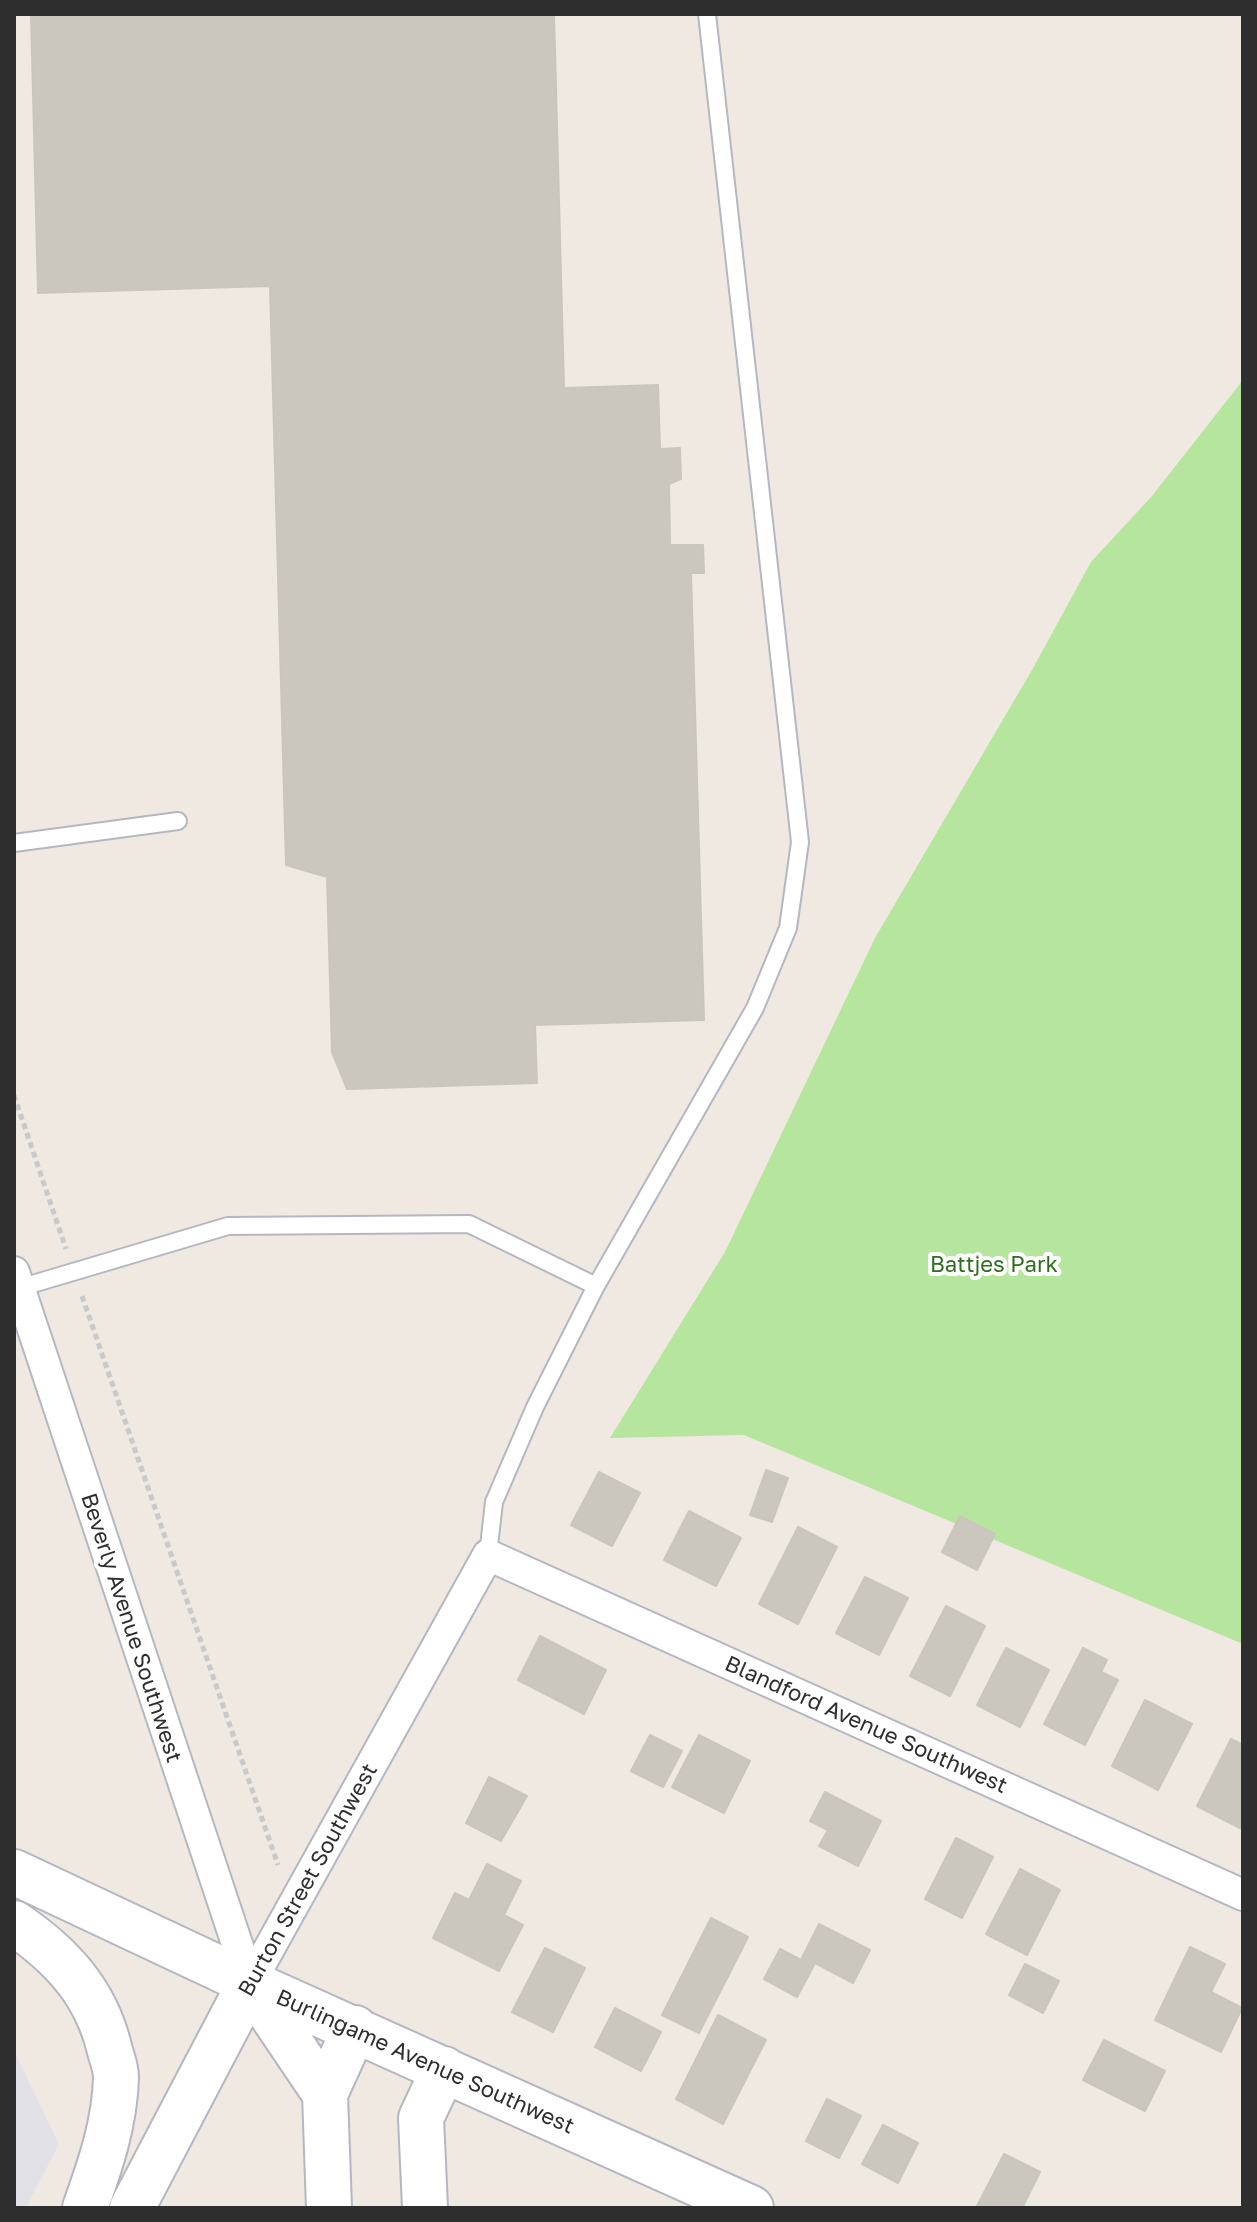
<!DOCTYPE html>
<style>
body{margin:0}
#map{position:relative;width:1257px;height:2222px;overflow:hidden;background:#efe9e1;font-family:"Golos Text",sans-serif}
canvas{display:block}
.frame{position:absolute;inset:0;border:16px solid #2e2e2e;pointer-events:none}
</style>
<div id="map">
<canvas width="1257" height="2222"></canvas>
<div class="frame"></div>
</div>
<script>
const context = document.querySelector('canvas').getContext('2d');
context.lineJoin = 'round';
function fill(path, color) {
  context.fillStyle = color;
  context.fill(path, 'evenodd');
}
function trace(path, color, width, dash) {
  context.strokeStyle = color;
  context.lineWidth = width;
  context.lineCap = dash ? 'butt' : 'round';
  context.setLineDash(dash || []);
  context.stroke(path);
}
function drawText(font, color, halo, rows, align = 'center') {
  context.font = font + ' "Golos Text",sans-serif';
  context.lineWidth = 8;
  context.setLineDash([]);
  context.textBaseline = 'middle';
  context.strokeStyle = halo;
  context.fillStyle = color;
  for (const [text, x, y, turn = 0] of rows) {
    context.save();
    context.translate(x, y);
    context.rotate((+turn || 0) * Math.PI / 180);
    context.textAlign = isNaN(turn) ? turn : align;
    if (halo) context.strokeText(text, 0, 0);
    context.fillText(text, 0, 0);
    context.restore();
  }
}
fill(new Path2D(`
 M14,2051L59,2144L26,2208H14Z`), '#e3e1e8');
fill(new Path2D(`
 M1243,380V1644L744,1435L610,1438L725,1252L875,938L1032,670L1091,562L1152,496Z`), '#b6e59e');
const building = new Path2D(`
 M31,14H554L564,388L658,385L660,449L680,448L681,479L669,484L670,545H703L704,573H691L704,1020L535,1025L537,1083L347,1089L332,1052L327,877L286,865L270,286L38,293Z
 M766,1470L788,1478L772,1522L750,1515Z
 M599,1472L640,1493L612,1546L571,1525Z
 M689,1511L741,1538L716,1586L664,1560Z
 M960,1516L995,1534L977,1570L942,1552Z
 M798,1527L837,1547L798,1624L759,1604Z
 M865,1577L908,1598L879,1655L836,1633Z
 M946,1606L985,1626L950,1696L910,1676Z
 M540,1636L606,1670L584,1714L518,1680Z
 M1006,1648L1049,1670L1020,1727L977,1705Z
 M1083,1648L1107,1660L1101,1672L1118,1680L1085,1745L1044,1724Z
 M1145,1700L1192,1724L1158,1790L1112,1766Z
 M650,1735L682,1751L663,1787L631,1771Z
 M699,1735L750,1761L724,1813L672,1787Z
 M1231,1739L1243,1745V1822L1240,1828L1197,1806Z
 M489,1777L527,1796L501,1841L466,1823Z
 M825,1792L881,1821L858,1866L819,1846L828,1830L810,1821Z
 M956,1838L993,1857L962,1918L925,1899Z
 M487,1864L521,1881L504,1915L523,1925L499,1971L433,1938L455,1893L469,1900Z
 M1020,1869L1060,1890L1027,1955L986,1934Z
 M711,1918L748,1937L699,2033L662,2015Z
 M819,1924L870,1950L853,1983L815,1963L797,1997L764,1979L780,1949L801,1960Z
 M1190,1947L1225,1964L1211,1992L1242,2008L1221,2052L1155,2020Z
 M545,1948L585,1968L553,2032L512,2012Z
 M1025,1964L1059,1981L1043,2013L1009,1995Z
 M615,2008L661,2032L641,2071L595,2047Z
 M718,2015L766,2040L723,2124L676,2099Z
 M1104,2040L1165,2071L1145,2111L1083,2080Z
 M827,2099L861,2116L839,2158L806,2141Z
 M883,2125L918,2143L898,2183L862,2164Z
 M1004,2154L1040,2172L1022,2208H976Z`);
fill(building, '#cbc7bf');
trace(building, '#cbc5ba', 2);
const lane = new Path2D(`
 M14,843L178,821
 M19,1288L228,1226L469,1224L596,1286L755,1008L788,928L800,842L707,14
 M488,1555L494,1502L535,1407L596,1286`);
const street = new Path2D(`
 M14,1272L250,1983
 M250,1983L488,1555L1243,1895`);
const secondary = new Path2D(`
 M14,1872L250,1983L751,2208
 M14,1923C61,1955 95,1991 109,2047C111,2056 116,2067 116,2077C115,2123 100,2166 85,2208
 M250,1983L325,2094
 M132,2208L250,1983
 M329,2208L325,2094L355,2028
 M425,2208L421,2118L444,2069`);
trace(lane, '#b4b7c1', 20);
trace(street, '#b4b7c1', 34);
trace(secondary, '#b4b7c1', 48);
trace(new Path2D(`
 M14,1095L66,1249
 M82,1296L278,1865`), '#c9c9c9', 5, [6, 4]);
trace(lane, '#fff', 16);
trace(street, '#fff', 30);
trace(secondary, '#fff', 44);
drawText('22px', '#2c6e1b', '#fff', [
 ["Battjes Park",994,1265]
]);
drawText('22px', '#2e2e2e', '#fff', [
 ["Beverly Avenue Southwest",131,1628,72],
 ["Blandford Avenue Southwest",866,1725,24],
 ["Burton Street Southwest",308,1880,-61],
 ["Burlingame Avenue Southwest",425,2062,24]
]);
</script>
